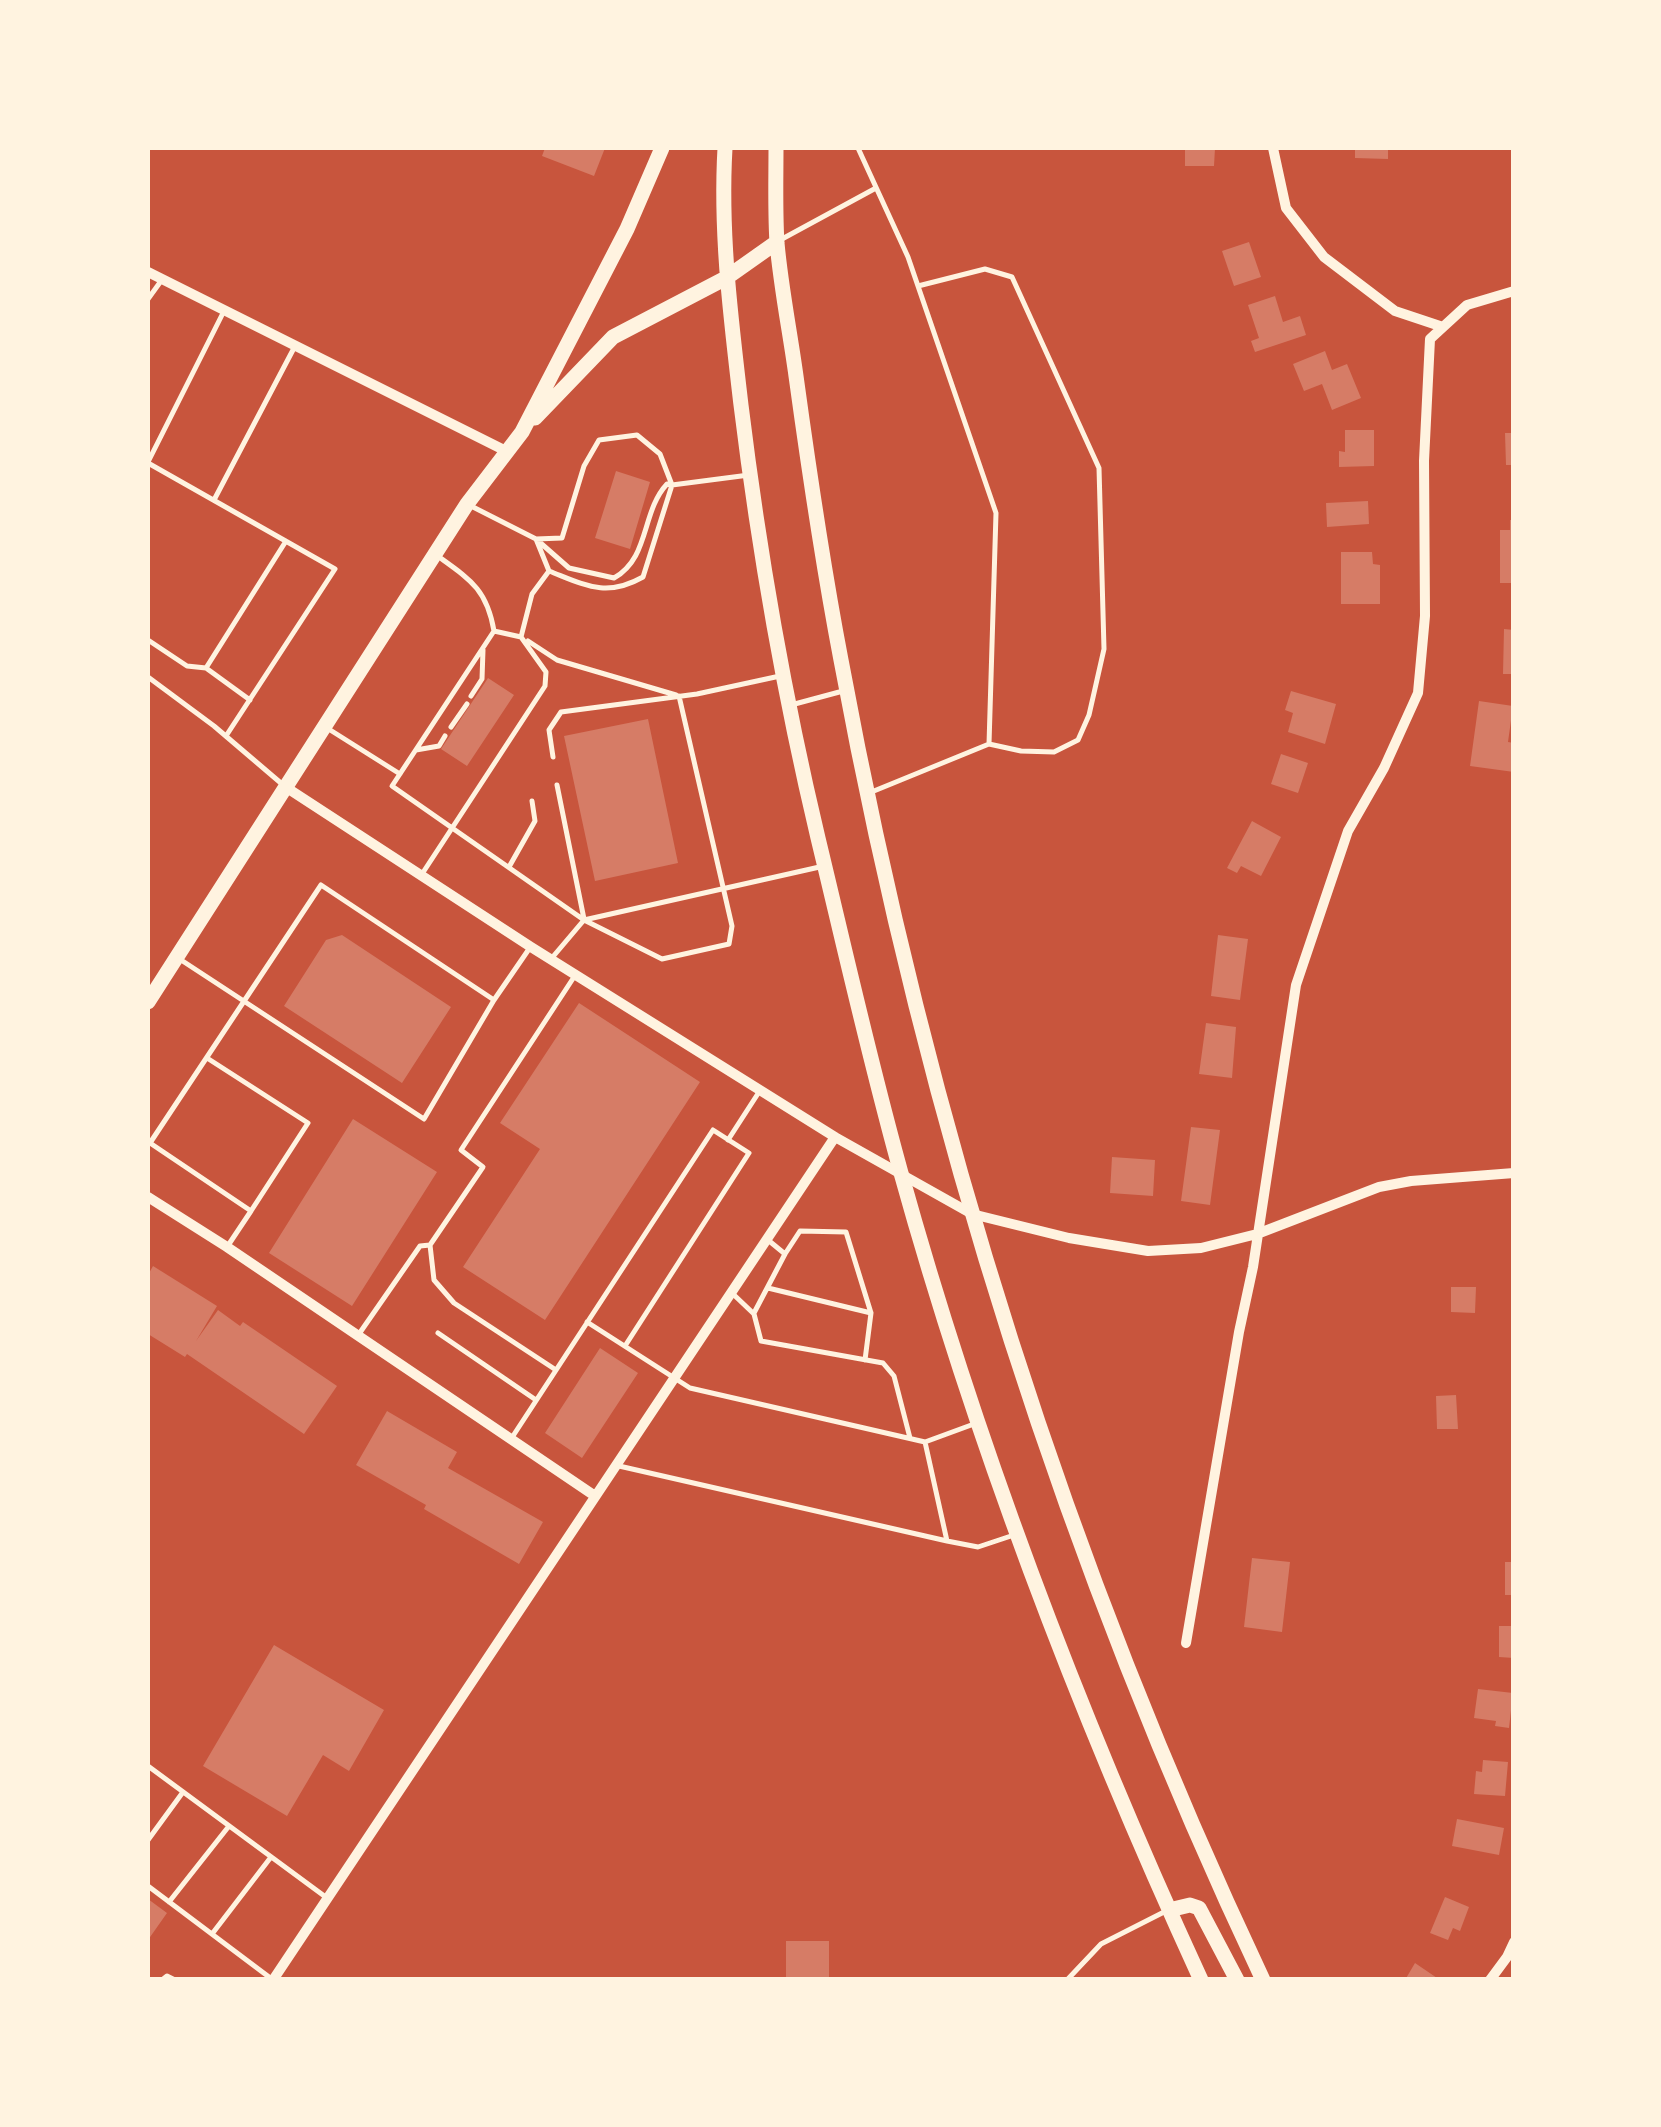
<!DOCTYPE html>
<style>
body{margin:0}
#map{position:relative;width:1661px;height:2127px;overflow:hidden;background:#c8553d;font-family:Cabin,sans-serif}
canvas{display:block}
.frame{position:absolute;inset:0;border:150px solid #fff3e0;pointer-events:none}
</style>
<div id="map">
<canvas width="1661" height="2127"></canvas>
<div class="frame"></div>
</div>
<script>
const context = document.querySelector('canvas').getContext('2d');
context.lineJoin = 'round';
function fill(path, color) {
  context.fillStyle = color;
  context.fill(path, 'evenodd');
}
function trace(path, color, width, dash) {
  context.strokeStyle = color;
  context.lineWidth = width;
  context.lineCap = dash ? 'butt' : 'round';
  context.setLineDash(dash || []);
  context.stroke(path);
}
fill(new Path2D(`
 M545,148H605L594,176L542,156Z
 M1185,148H1215L1214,166H1185Z
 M1355,148H1388V159L1355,158Z
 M1249,242L1261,277L1234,286L1222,251Z
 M1275,296L1283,322L1300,316L1306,335L1255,352L1251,341L1259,338L1248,305Z
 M1325,351L1332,370L1347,364L1361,398L1332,410L1322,384L1304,391L1293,364Z
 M1345,430H1374V466L1339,467V451L1345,452Z
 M1505,433H1514V465H1506Z
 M616,471L650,482L630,549L595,538Z
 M1368,501L1369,524L1327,527L1326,503Z
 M1510,520H1514V583H1500V530H1510Z
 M1341,552H1372L1373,564L1380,565V604H1341Z
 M1504,629L1514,630V674H1503Z
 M488,678L514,695L467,766L441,749Z
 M1291,691L1336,704L1325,744L1288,732L1293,713L1285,710Z
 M1479,701L1513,706L1508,742L1514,743V772L1470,766Z
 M648,719L678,863L595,881L564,736Z
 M1281,754L1308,763L1298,793L1271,784Z
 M1252,821L1281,837L1261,876L1241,866L1237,873L1227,868Z
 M342,935L451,1007L402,1083L284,1006L326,940Z
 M1218,935L1248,939L1240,1000L1211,996Z
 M579,1003L700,1082L545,1320L463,1267L540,1149L500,1123Z
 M1206,1023L1236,1027L1232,1078L1199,1074Z
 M353,1119L437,1172L352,1306L269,1253Z
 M1191,1127L1220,1130L1210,1205L1181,1201Z
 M1112,1157L1155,1160L1153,1196L1110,1193Z
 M153,1266L217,1306L196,1341L218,1310L240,1326L243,1322L337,1386L304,1434L187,1354L185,1357L148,1334V1275Z
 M1451,1287H1476L1475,1313L1451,1312Z
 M600,1348L638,1373L582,1458L545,1433Z
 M1456,1395L1458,1429H1437L1436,1396Z
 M387,1411L457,1452L448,1468L543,1522L519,1564L424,1509L426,1505L356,1465Z
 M1252,1558L1290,1562L1282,1632L1244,1627Z
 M1505,1562H1514V1595H1505Z
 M1499,1626H1514V1658L1499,1657Z
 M274,1645L384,1710L349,1771L323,1755L287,1816L203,1766Z
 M1478,1689L1513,1693L1509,1728L1495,1726L1496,1721L1474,1718Z
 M1483,1760L1508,1762L1505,1796L1474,1794L1476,1771L1482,1772Z
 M1457,1819L1504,1828L1499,1855L1452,1846Z
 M1445,1897L1469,1907L1460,1931L1453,1928L1448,1940L1430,1933Z
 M148,1899L167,1913L148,1940Z
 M786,1941H829V1980H786Z
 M1415,1963L1440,1980H1405Z`), '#d67c66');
trace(new Path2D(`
 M858,148L908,257L996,513L989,744L869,793
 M782,239L876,188
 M918,286L985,269L1012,277L1099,468L1104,649L1089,715L1078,740L1054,752L1021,751L989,744
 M148,299L161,281
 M637,435L660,454L672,485L667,484C641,512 650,558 614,578L569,568L536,539L562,538L584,466L599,440Z
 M148,462L224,311
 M148,463L335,569L226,736
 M214,500L294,348
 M469,505L536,539L549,571C585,585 606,598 643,577L672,485L749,475
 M439,557C471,580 487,590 494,631L392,786L584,920L662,959L729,944L732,926L679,696
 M494,631L521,637L532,594L549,571
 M148,640L187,666L206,668L250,700
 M528,641L557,660L676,695
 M206,668L286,541
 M148,677L214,726L282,784
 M471,696L482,679L483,650
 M791,705L843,691
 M451,727L467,704
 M327,728L400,774
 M416,750L439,746L445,736
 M553,757L549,730L561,712L697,694L780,676
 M557,785L584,919
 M509,867L535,821L532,801
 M422,874L545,686L546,672L521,637
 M178,958L424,1119L494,1000
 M551,959L584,920L824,866
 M207,1058L308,1123L251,1211
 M728,1140L759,1092
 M768,1240L785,1254L800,1231L846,1232L871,1313L865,1360
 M227,1247L251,1211L150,1143L321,885L494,1000L529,949
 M768,1288L871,1313
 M733,1294L754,1314L761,1341L883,1363L894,1376L910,1438
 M754,1313L785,1254
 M587,1322L690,1388L925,1442L947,1541L978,1547L1017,1534
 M438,1333L536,1400
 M359,1334L420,1246L430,1245
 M556,1370L454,1303L434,1280L430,1245L483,1167L461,1150L574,977
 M511,1439L713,1130L749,1153L625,1346
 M925,1442L974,1424
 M619,1466L947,1541
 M148,1766L327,1898
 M148,1840L183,1792
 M148,1886L273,1980
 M169,1902L229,1826
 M212,1934L271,1857
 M162,1980L167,1976L175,1980
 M1067,1980L1101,1944L1166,1911`), '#fff3e0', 5);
trace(new Path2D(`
 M1273,148L1286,208L1324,257L1395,311L1443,327
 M148,272L506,451
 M284,786L531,947L835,1137L972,1214L1069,1238L1148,1251L1201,1248L1257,1234L1379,1187L1411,1181L1514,1173
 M148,1197L227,1247L595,1496
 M1186,1643L1239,1332L1253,1267L1296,985L1348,831L1384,768L1418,693L1425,616L1424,461L1430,339L1467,305L1514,291
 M273,1980L835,1137
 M1490,1980L1507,1957L1514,1942`), '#fff3e0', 10);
trace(new Path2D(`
 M725,148C720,234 731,319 741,405C759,552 784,695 818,838C845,950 870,1062 901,1173C978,1450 1081,1719 1201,1980
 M776,148C776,179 775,212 777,243C781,288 790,332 796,376C809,471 823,566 841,660C925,1115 1065,1561 1263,1980
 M535,418L613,337L726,278L777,242
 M148,1002L467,504L522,432L627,229L662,148
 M1169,1910L1190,1905L1199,1908L1237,1980`), '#fff3e0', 15);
</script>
